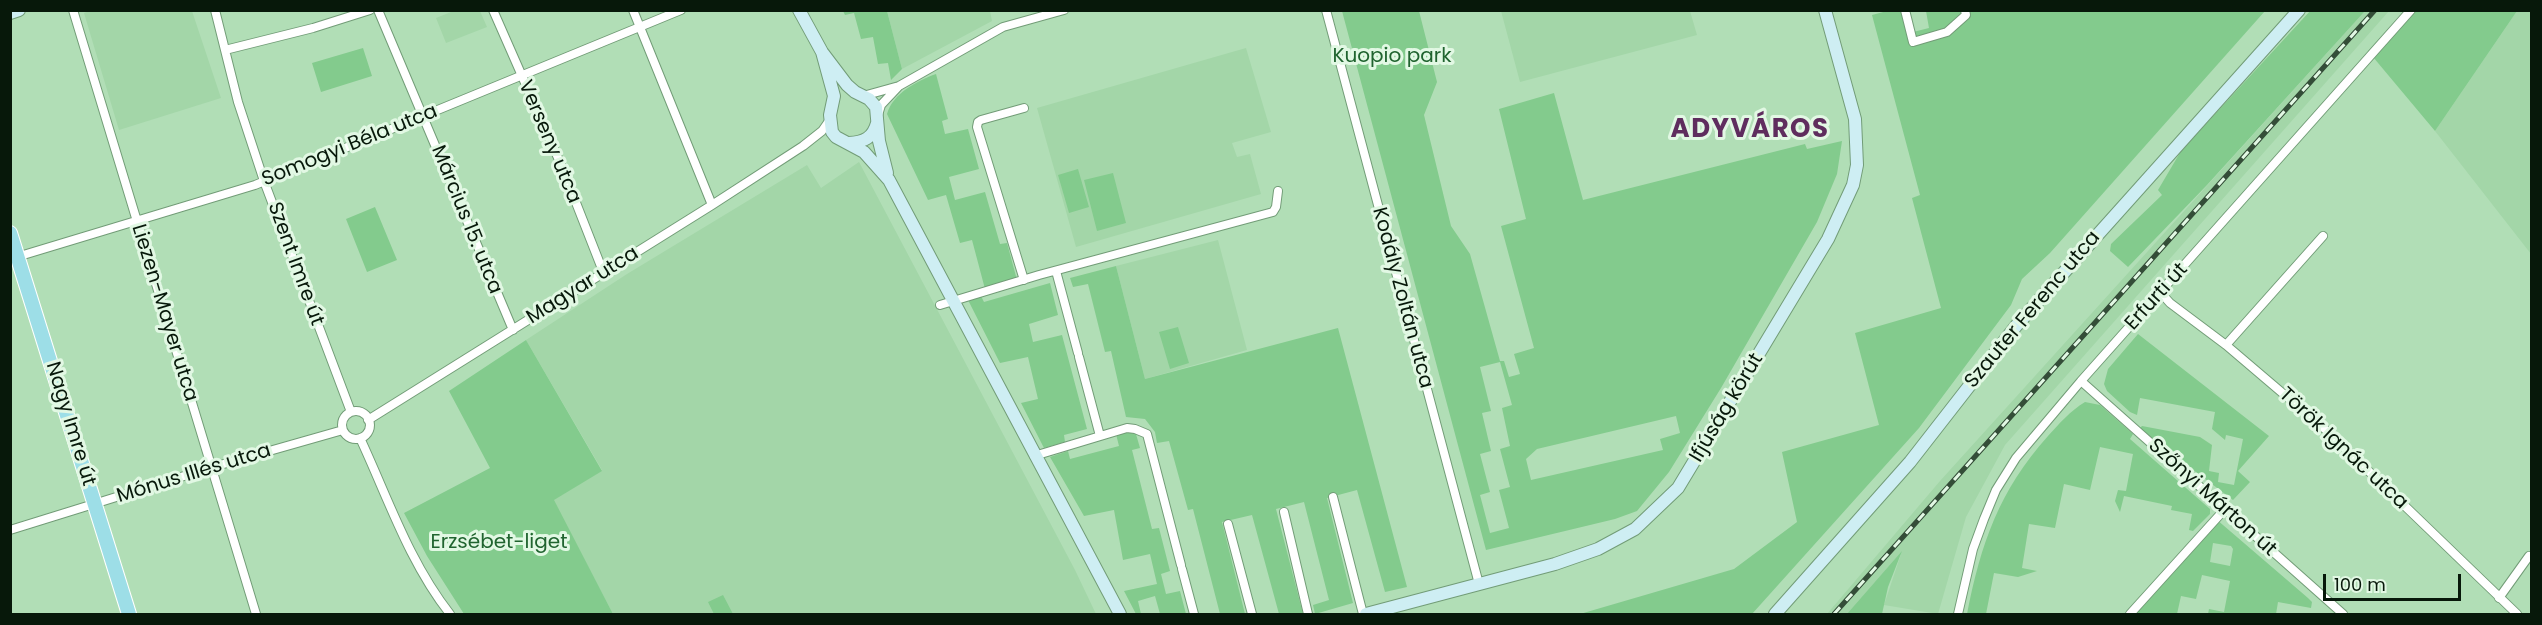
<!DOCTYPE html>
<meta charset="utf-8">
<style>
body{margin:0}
#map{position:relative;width:2542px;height:625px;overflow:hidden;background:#b1deb6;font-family:Poppins,sans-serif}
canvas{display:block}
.frame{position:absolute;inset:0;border:12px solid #07180a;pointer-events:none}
.scale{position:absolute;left:2323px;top:574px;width:138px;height:27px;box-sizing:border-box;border:3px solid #07180a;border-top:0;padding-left:8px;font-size:18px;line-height:21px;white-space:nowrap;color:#07180a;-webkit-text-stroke:4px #e2f8e4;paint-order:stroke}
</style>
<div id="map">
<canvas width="2542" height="625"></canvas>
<div class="frame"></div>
<div class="scale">100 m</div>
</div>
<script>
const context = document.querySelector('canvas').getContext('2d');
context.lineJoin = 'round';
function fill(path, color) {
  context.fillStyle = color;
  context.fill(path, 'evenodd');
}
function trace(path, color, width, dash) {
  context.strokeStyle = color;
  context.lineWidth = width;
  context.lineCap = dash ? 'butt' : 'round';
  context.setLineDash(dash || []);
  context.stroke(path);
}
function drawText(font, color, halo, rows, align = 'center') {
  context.font = font + ' Poppins,sans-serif';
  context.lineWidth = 6;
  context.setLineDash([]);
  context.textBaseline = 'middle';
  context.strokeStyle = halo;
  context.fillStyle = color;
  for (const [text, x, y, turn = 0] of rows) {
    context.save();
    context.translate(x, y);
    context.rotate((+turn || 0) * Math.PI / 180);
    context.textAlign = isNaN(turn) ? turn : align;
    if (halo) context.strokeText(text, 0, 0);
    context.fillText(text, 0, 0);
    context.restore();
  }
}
fill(new Path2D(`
 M92,10L192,11L221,98L119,130L84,13Z
 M456,10L480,11L487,27L446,43L436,18Z
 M887,11H990L992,21L902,69Z
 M1501,11H1690L1697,35L1520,82Z
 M2365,11H2389L2005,445L1966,517L1938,614L1884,605L1901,554L1848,614H1827L1940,481Z
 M2517,11H2531V254L2435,131Z
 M1246,48L1271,132L1232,143L1237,157L1250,154L1261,194L1076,247L1037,108Z
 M859,162L1075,570L1096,614H613L553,500L602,470L526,340L627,274L807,165L821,188Z
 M1218,240L1247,350L1145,379L1116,266Z`), '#a3d6a8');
fill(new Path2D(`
 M2311,10L2365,11L2207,185L2128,267L2110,251L2111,244L2162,195L2158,190L2181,151Z
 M843,11H887L902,69L891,80L888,63L878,64L873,37L861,39L854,13L845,15Z
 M1342,11H1419L1437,82L1424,115L1451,226L1470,254L1500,361H1504L1509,377L1520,374L1514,354L1534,348L1501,226L1526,219L1499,109L1554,93L1583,200L1805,144L1807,149L1842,141L1837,174L1817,222L1721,388L1669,472L1637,511L1615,519L1486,550ZM1500,362L1512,405L1502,408L1510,446L1500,449L1510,487L1499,490L1509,528L1490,533L1480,495L1490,492L1480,454L1491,451L1482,413L1491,411L1480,367ZM1676,416L1680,433L1660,439L1663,450L1531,480L1526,459L1537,449Z
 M1887,11H1908L1913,32L1929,28L1926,11H2265L2050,253L2022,279L2011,305L1919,428L1752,614H1580L1734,569L1797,522L1782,452L1879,425L1855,333L1941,308L1912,198L1920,195L1872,15Z
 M2405,11H2517L2435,131L2368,51Z
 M363,48L372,76L321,92L312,63Z
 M936,74L948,119L942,121L945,134L968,129L979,169L949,177L955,200L985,192L1000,244L1007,243L1017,280L985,289L972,240L960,243L946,195L928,200L887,114C893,93 917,81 936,74Z
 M1078,169L1089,207L1069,213L1058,175Z
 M1113,173L1126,223L1097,231L1084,180Z
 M375,207L397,260L367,272L346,219Z
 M1116,266L1145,379L1338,328L1407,587L1385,592L1357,490L1327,498L1353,603L1315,614L1313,605L1329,600L1304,502L1276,509L1303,614H1279L1252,515L1222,522L1245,614H1220L1193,509L1188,510L1169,441L1157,443L1155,432L1145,419L1126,417L1111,351L1105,352L1088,284L1073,287L1070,278Z
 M1050,283L1058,315L1029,324L1033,342L1062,335L1087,429L1064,435L1065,442L1044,448L1021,403L1038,399L1028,357L1000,363L968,300L981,296L984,302Z
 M1178,327L1189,363L1170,369L1159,332Z
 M2138,334L2269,436L2238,471L2250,482L2233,500L2139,429L2142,426L2200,437L2212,445L2209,471L2219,473L2218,482L2234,485L2243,439L2226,435L2225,440L2212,429L2215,412L2140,398L2137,415L2130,412L2107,391L2104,384L2108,369Z
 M526,340L602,471L554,500L613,614H464L427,556L404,513L490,468L449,391Z
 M2085,402L2100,405L2133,434L2130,439L2210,509V514L2193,531L2189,530L2192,514L2171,510L2172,506L2124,496L2120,512L2115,501L2118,490L2126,491L2133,454L2100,447L2090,490L2064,484L2055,528L2029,524L2022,568L2037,571L2018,577L1994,573L1986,614H1967C1981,543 1999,491 2048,436C2059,424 2070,411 2085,402Z
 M1126,432L1136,434L1140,448L1132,450L1152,529L1159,528L1170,571L1161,574L1166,594L1180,591L1186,614H1160L1155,596L1138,601L1141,614H1136L1124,591L1157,584L1150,554L1123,560L1114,510L1084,516L1050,457L1068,451L1070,459L1119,446L1116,434Z
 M2216,519L2308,598L2312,602L2311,608L2278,602L2276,614H2208L2209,609L2224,612L2230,581L2202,575L2196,599L2181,596L2177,614H2130ZM2213,543L2231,546L2233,549L2230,566L2210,562Z
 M1902,551L1888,587L1882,614H1847Z
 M723,595L733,614H714L708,602Z`), '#83cb8d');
const street = new Path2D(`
 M73,10L256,614
 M215,10L238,102L264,181L351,412
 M378,10L513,330
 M493,10L562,167L604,274
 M633,10L712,205
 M1326,10L1479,584
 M1905,10L1913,42L1947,32L1966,15L1965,10
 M225,50L313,28L370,10
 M863,96L899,86L1003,27L1064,10
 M1024,108L981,120L978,122L977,127L1024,280
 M878,115L881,105L898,87
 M10,259L255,185L681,10
 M1056,271L1078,353
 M2161,293L2170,303L2226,345L2327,431L2517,614
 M940,305L1039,275L1273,212L1276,207L1278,191
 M2226,345L2323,236
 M1079,357L1100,436
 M2081,381L2343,614
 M342 425a14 14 0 1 1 28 0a14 14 0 1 1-28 0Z
 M368,420L712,205L803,146L822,131L829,121
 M360,438C388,498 409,562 450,614
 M1034,456L1127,428L1135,429L1147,434L1181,565
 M1333,497L1363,614
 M1284,512L1308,614
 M1228,524L1252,614
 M10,530L213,467L343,430
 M1182,569L1194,614
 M2499,598L2529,556
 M1958,614L1973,549L1984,519L1996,490L2016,458L2081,381L2411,10
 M2130,614L2225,509`);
const secondary = new Path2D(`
 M799,10L822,52L847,85L855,92L869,99L876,107L879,141L887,173
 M10,13L19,10
 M822,52L834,96L830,115L832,132L836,137L864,152L889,180L1120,614
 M849,143C864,142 873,138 877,123
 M1366,614L1555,564L1598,549L1635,529L1678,488L1828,239L1853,185L1857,165L1855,119L1825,10
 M1775,614L1910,462L2016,326L2299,10`);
const primary = new Path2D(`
 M10,233L129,614`);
trace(street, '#729c77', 10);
trace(secondary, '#729c77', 14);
trace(primary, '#fff', 16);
trace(street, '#fff', 8);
trace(secondary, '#ceeef3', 12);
trace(primary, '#9ddee7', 14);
const rail = new Path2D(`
 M1834,614L2375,10`);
trace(rail, '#344d38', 5);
trace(rail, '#e2f8e4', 3, [9]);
drawText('20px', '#20642f', '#e2f8e4', [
 ["Kuopio park",1392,57],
 ["Erzsébet-liget",499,543]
]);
drawText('20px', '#07180a', '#e2f8e4', [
 ["Verseny utca",549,142,67],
 ["Somogyi Béla utca",350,146,-22],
 ["Március 15. utca",466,220,68],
 ["Szent Imre út",295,264,70],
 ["Magyar utca",583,286,-32],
 ["Erfurti út",2157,297,-48],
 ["Kodály Zoltán utca",1402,298,75],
 ["Szauter Ferenc utca",2033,310,-50],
 ["Liezen-Mayer utca",164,313,73],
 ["Ifjúság körút",1727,408,-59],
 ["Nagy Imre út",70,424,73],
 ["Török Ignác utca",2343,449,43],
 ["Mónus Illés utca",194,474,-17],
 ["Szőnyi Márton út",2212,498,42]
]);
context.letterSpacing = '1.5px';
drawText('bold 26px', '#5f2d5e', '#e2f8e4', [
 ["ADYVÁROS",1750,130]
]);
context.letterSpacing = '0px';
</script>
